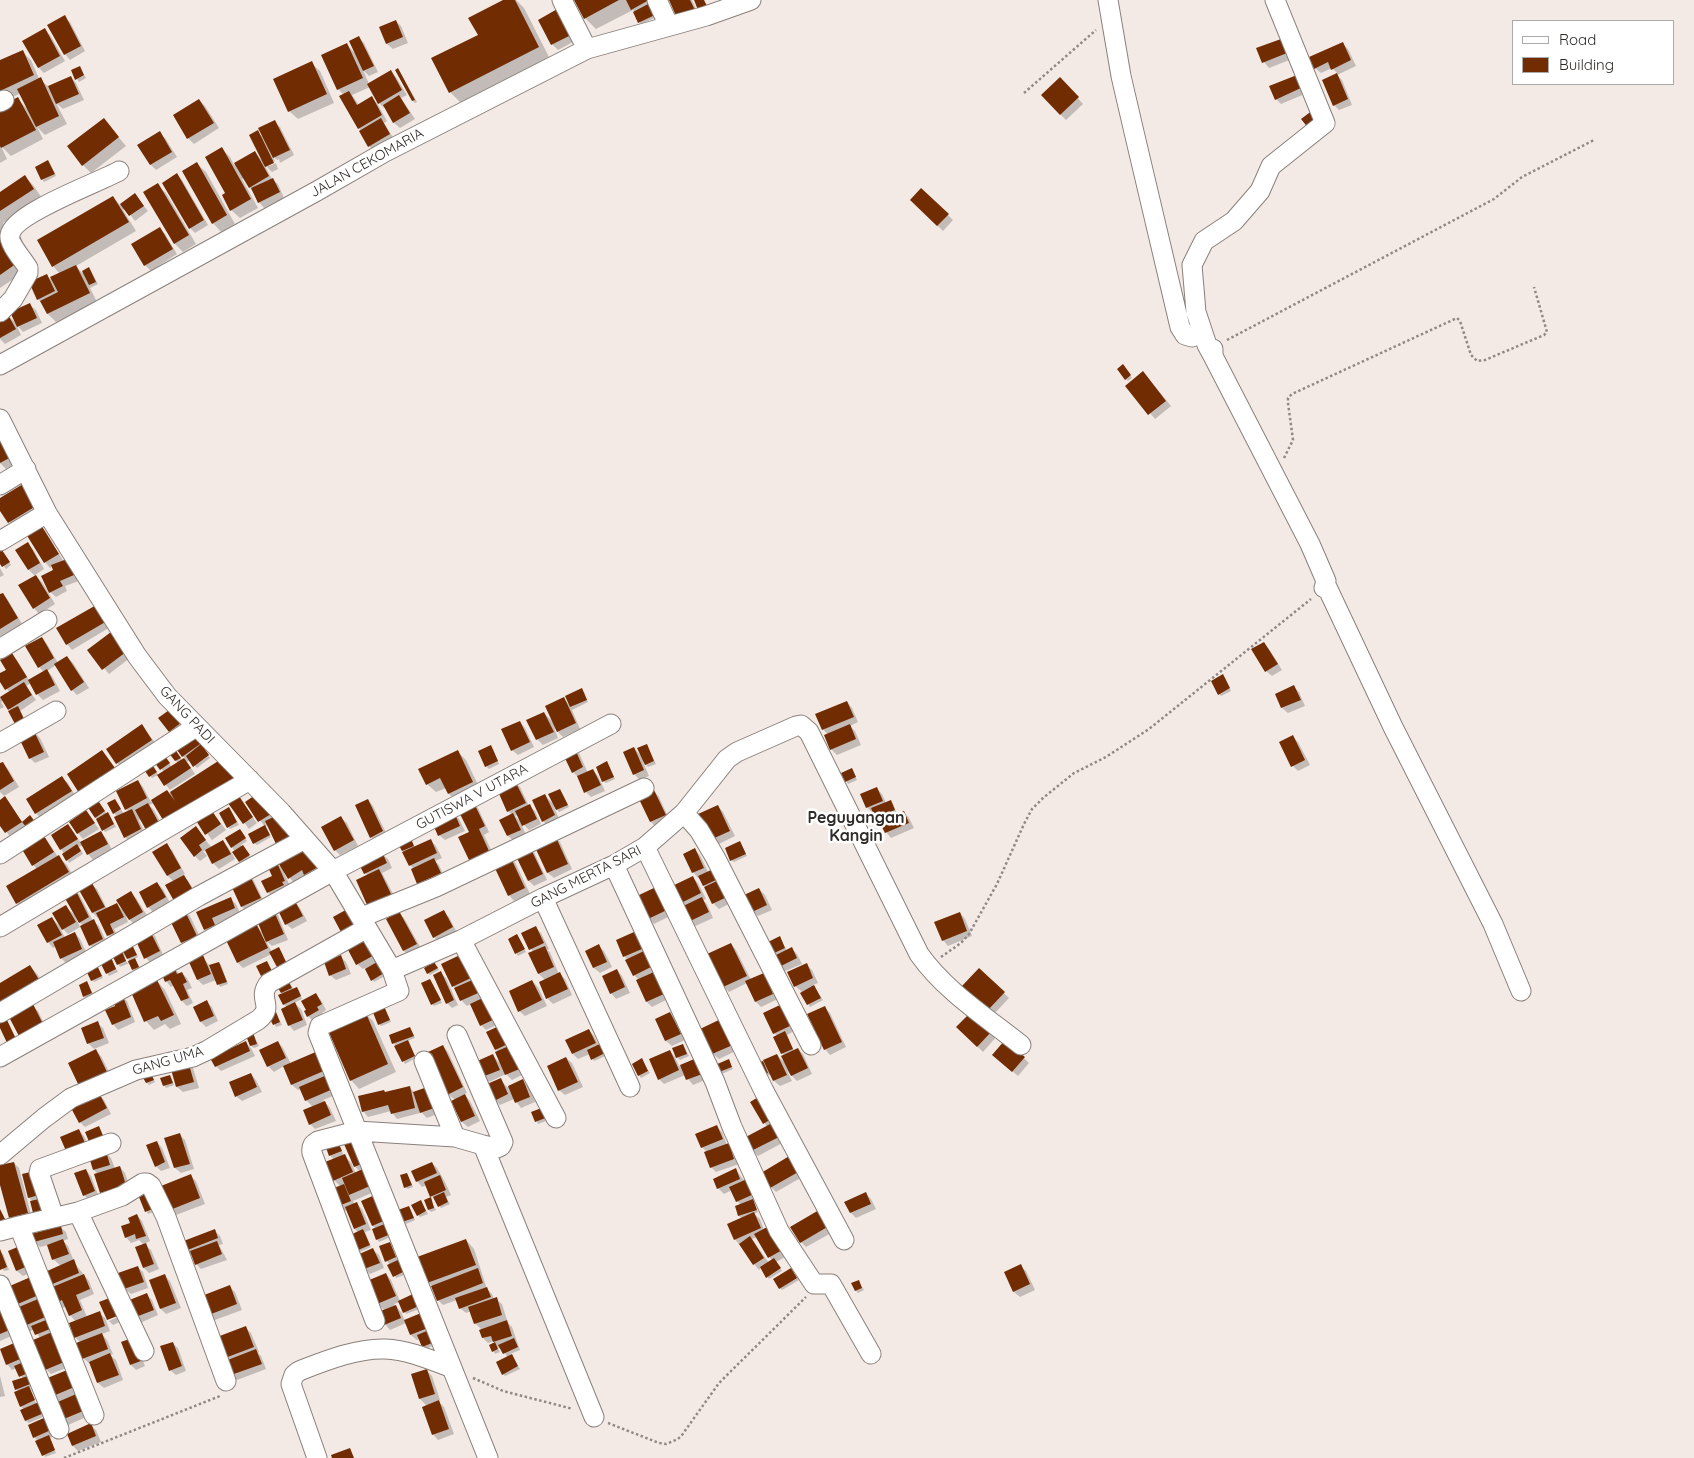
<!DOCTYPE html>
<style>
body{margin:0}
#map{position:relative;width:1694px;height:1458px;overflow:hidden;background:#f4eae5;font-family:Quicksand,sans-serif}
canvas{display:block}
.legend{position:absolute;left:1512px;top:20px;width:162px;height:65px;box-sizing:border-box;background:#fff;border:1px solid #abaaa9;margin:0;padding:6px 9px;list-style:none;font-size:15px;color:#2e2a28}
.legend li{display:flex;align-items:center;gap:10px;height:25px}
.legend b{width:25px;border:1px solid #abaaa9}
</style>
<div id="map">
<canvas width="1694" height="1458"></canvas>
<ul class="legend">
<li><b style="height:6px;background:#fff"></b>Road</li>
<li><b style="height:14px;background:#712c02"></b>Building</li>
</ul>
</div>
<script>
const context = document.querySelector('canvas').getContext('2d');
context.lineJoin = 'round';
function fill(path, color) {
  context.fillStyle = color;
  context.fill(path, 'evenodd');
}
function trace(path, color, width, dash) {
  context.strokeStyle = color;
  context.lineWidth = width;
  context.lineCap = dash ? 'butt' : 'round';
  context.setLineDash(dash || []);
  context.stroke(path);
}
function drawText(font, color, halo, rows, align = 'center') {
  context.font = font + ' Quicksand,sans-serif';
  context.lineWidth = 5;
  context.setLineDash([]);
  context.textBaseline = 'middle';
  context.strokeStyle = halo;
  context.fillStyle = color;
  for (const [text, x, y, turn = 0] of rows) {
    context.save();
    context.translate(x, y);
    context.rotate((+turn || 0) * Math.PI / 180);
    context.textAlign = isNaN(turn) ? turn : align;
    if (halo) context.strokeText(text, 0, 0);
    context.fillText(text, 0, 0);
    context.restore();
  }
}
fill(new Path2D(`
 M506,0H516L524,8L550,59L461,103L450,92L479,36Z
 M575,0H659L657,17L641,24L633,10L596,29L585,18Z
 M672,0H692L699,15Z
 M559,10L577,40L558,50L552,44L540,20Z
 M64,17L70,22L85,51L70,60L65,54Z
 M396,21L401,26L408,43L393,49L387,44L381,27Z
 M45,30L50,35L65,61L44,73L39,68L24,41Z
 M359,38L364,43L378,72L369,76L363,70L369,84L391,72L396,77L407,95L401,98L415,119L400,128L394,123L385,107L384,108L379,103L370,87L352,95L359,105L371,97L377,103L387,121L384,123L394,139L374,151L369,146L359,128L344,95L338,89L347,45L356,54Z
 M1281,40L1292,59L1269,68L1264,62L1258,49Z
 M1342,43L1348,49L1356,66L1337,75L1342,80L1352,105L1339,110L1334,105L1323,80L1338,74L1332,68L1321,73L1315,68Z
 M22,52L31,60L39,79L49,87L71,77L76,83L84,100L63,109L56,103L67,124L45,135L37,127L43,139L11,156L1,146L7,159L0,163V109L18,99L28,110L21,93L0,103V62Z
 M311,63L320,71L334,103L298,119L289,111Z
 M79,67L86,78L79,82L72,71Z
 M398,70L400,72L417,102L415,103L413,101Z
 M1297,76L1307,93L1281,104L1276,99Z
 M1065,84L1083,104L1066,120L1060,114Z
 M199,100L205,106L219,128L194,144L188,138L175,116Z
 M104,120L126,146L91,173L83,165Z
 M274,122L280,127L294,155L280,163L279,159L277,160L272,155L275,161L267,167L265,166L272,179L278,184L284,198L264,208L259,202L244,178L242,179L258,208L240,218L231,210L227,193L222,149L230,157L234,165L255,153L263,161L257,132L265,139Z
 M159,133L165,138L177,157L156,170L151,165L139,145Z
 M48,162L56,176L44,182L42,179Z
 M276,163L278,169L272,172L267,167Z
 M197,164L206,172L235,224L221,232L213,223Z
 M177,175L182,180L208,225L195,233L190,228Z
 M25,177L33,185L42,198L3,223L27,270L0,288V193Z
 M157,185L166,193L196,244L183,252L175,244L144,193Z
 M921,190L953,220L943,231L911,200Z
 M135,195L148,211L135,221L125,208L123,210L136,231L76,266L82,273L89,269L91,271L98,284L90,288L97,302L56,322L48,314L43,304L38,299L46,275L50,279L60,274L53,266L38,241L113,197L120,205Z
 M160,228L165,234L177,254L151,271L145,265L133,245Z
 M30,305L36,310L42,323L23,332L16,324L21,335L5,344L0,339V318L7,315L17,324Z
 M1125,368L1132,378L1128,381L1126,379Z
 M1148,378L1171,406L1155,419L1127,386Z
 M0,431L19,461L6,469L0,463Z
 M22,486L40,512L14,528L0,508V500Z
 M41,526L46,532L64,562L67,560L79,581L65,586L67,591L56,597L50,592L55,570L53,566L50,568L45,562L28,534Z
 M27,544L33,549L44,569L35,575L42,582L55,604L39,614L34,608L36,577L29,570L17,550Z
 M2,551L11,565L6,569L0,561Z
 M0,568L4,575L0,577Z
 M3,594L8,600L22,624L0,637V596Z
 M103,611L112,626L72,650L67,644L58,629Z
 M115,630L134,655L109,674L89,650Z
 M42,638L47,644L58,663L67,657L73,663L89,688L77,695L72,690L56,665L47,671L52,676L60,691L43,700L37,694L31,683L26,686L36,700L20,711L26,722L11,711L4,700L1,702L4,707L0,709V698L10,693L0,679V675L7,670L12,655L17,660L29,680L44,672L39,667Z
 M1263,643L1269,649L1282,670L1272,676L1266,671Z
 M1225,678L1231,691L1221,696L1219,694Z
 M1294,687L1299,692L1305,706L1288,713L1282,708L1277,694Z
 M584,692L588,702L572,710L580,729L563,737L554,728L558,738L543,745L537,739L528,720L544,713L553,722L564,699L570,705Z
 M847,702L852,708L858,722L850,726L855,731L861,745L837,755L831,749L828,735L823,729Z
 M172,709L187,728L175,737L160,718Z
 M520,722L525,728L534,747L518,755L512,750Z
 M142,726L157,745L123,768L117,763Z
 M34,732L40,738L49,757L35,763L30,758Z
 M196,734L207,747L204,750L210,758L197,768L190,760L187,762L195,774L170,790L158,775L152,778L150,776L153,767L159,776L164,772L154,759L164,756L172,767L178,763L176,761L174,749L182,760L185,758L183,756Z
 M1293,737L1298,742L1310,765L1298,771L1293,766Z
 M647,745L656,764L648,767L643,762L649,776L640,780L634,774V748L642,757Z
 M574,748L579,753L588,773L593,770L598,776L605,791L591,797L586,792L579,778L573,772Z
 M493,749L499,764L489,769L486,766Z
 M458,752L466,760L481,791L457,802L449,794L446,788L436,792L427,784Z
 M226,758L170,824L154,803L149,805L154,810L164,829L141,819L139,820L146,835L130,842L125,837L117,817L114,813L115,800L124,814L129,812L126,809L138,781L143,787L151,802L167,791L169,794Z
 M2,763L8,769L19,787L4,796L0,792V765Z
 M607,763L615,779L606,783L603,781Z
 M852,770L857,780L848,784L846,781Z
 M62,778L68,783L76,797L41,819L36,813Z
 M515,782L520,787L529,806L535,811L541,824L529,830L520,821L526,835L514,841L508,836L501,820L512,815L508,811ZM519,814L523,824L515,816Z
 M876,788L882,794L886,803L890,801L893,804L896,812L879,820L874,812L872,813L867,807Z
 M560,790L569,807L559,812L553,805L560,821L548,826L543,821L545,795L554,805Z
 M654,791L659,797L670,821L656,827L651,822Z
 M5,798L23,823L37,826L11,838L0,823V801Z
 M238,798L257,823L249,829L230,803Z
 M368,800L373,806L388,837L376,842L371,837Z
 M247,802L280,815L265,827L271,837L257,845L254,843L265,827Z
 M473,802L478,808L489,832L484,835L494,856L476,865L470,860L460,838L471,833Z
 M99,803L107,814H108L110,816L116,827L105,832L89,807Z
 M718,806L723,812L735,836L717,845L711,839Z
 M231,811L239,825L230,829L228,827Z
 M86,812L99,829L83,839L78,833Z
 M212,812L226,830L212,840L198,822Z
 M904,812L909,818L914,828L891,838L886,832Z
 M453,813L459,819L465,831L445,840L439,835Z
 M341,818L347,823L358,846L340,855L335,850Z
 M68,825L81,843L100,832L106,838L112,850L93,860L88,854L83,845L79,847L83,854L69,863L61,849Z
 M196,828L212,848L223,842L228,847L235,859L219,869L213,863L206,850L203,851L207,856L200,861L195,856Z
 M242,832L247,841L241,845L251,858L242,864L232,847Z
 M42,834L47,840L58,857L67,865L76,881L26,911L17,903L37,869L33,865Z
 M554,837L560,842L572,869L554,878L548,873L535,845Z
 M409,838L415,848L431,841L436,846L442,858L435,861L439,865L445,878L424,888L418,883L414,869L410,865L403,850Z
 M740,843L747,856L734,862L731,860Z
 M304,844L323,872L294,883L285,872L284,873L290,886L274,898L268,892L274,876L275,860L280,866L296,856Z
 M166,845L172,850L185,874L183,875L189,882L197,896L174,882L168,876Z
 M529,847L534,852L547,880L534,886L529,881Z
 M695,850L700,855L708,872L711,871L713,873L731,903L719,909L714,904L700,877L698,878L693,872Z
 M382,854L388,859L392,868L382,873L398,903L365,873Z
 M510,857L515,862L530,894L514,901L509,895Z
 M248,873L253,879L265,904L248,912L242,907L230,882Z
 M693,878L698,883L706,899L703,900L707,904L713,918L691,928L670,888Z
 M157,883L163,889L170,903L153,912L148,907Z
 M91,884L97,889L107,909L117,905L123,910L131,893L136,898L148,917L135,925L126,916L128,922L114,929L119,938L114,941L108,935L100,917L98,918L93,913Z
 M656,888L672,915L654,924L649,918Z
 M73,889L79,894L93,921L99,926L108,945L96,950L90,945L82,926L68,934L61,927L66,907L76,916ZM76,918L83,926L80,927Z
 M759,889L765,895L772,910L758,916L753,911Z
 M230,898L236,904L240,913L216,924L219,931L211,935L205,929L198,913Z
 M295,903L300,908L307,921L292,929L286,924Z
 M184,910L190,916L202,941L187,948L182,943L170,917Z
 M273,910L278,915L288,940L272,946L266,941L272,952L281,951L288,967L272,954L243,968L238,963L257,927L264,934Z
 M444,912L449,917L457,933L439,942L434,937Z
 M399,913L404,918L422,950L410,956L404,951L387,919Z
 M960,913L965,919L972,936L948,946L943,940Z
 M52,919L59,925L65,938L75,933L80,939L87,954L67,964L61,958L56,946L53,948L48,942Z
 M536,928L541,933L549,949L547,950L550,952L558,972L565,979L572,995L553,1004L548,999L540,983L545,980L539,974L533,952L523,934Z
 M149,930L155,936L164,957L151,963L146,958Z
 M633,933L639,939L668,999L652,1007L647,1002L637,981L639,980L634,975L628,960L624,956Z
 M517,935L526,952L518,956L516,953Z
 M780,938L787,951L792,949L797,954L802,964L783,972L773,953Z
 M131,942L138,957L134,959L141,969L135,972L130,963L120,967L112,952ZM124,955L130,961L127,963Z
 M731,944L736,950L751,980L763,974L769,979L778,999L761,1007L756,1002L747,983L729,992L724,987Z
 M599,946L604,951L612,967L600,973L594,968L586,951Z
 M349,948L384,957L376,962L385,976L374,982L365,968L363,969L357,964Z
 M340,956L346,962L351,974L336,980L330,975Z
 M110,957L118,972L109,976L107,973Z
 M202,957L210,966L219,963L221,965L228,984L220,987L216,980L203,985L198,980L190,962Z
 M460,957L503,1022L486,1030L481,1025L471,1004L467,1006L461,1000L443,965Z
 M97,965L103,978L94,982L92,980Z
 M807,965L812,970L818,983L813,985L823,1000L810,1007L801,991L795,986Z
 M30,966L38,975L48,992L0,984Z
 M173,966L179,974L182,973L187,978L192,988L187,990L193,1003L187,1006L182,1001L174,985L171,987L166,981Z
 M437,966L439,970L430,975L428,973Z
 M979,969L1009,998L994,1014L964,986Z
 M617,970L622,976L630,993L616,999L611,993Z
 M440,973L446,978L458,1005L452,1008L447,1003Z
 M430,980L442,1003L434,1006L432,1004Z
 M157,981L165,990L181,1024L170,1029L165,1024L154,1030L146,1021Z
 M289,981L293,989L296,988L299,990L302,999L294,1003L301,1009L307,1025L294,1031L289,1025L287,1008L284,1004L283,995L277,984Z
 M532,981L538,987L547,1006L525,1016L519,1011Z
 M87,983L94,996L87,998L84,996Z
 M315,994L321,1000L326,1010L322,1013L323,1016L313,1021L308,1016Z
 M121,996L127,1001L135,1022L118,1030L113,1024L116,1007Z
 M207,1002L212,1007L218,1021L206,1027L201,1022Z
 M32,1006L38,1011L49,1034L10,1017Z
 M782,1006L796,1030L787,1035L794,1051L798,1049L803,1054L812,1074L797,1081L787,1071L792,1081L780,1086L774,1081L771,1074L763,1078V1062L768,1067L777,1055L786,1064L777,1036L774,1033Z
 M384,1007L391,1022L381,1026L379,1024Z
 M825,1008L830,1013L846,1047L830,1055L825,1049Z
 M973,1012L997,1036L983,1052L958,1027Z
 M276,1013L282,1025L276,1027L270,1016Z
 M365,1013L373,1021L396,1072L359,1089L351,1080Z
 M670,1013L675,1019L685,1040L672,1046L666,1041L656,1020Z
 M97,1023L103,1028L109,1043L94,1049L88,1043Z
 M501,1026L526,1073L512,1080L506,1074L489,1082L483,1077L493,1056L502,1065L498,1052L496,1049Z
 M410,1028L415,1038L407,1041L416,1058L405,1064L390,1036Z
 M702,1029L740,1049L719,1059L713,1054Z
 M589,1030L594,1036L599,1046L610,1054L594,1061L590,1054L578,1059L573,1054Z
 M252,1031L259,1046L254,1048L251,1046Z
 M278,1042L283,1048L291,1064L318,1052L338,1094L323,1100L330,1108L336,1121L315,1129L310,1124L313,1107L306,1100L301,1089L298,1090L292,1085L284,1066L274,1072L268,1066Z
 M246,1043L251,1048L255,1056L221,1071L216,1066Z
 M683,1045L689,1056L680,1060L677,1057Z
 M443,1046L448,1052L467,1093L464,1094L470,1101L480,1121L468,1127L462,1122L453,1102L455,1100L448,1094Z
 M96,1051L101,1056L112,1078L85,1090Z
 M670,1051L675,1057L679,1066L699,1058L710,1078L693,1085L685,1075L664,1084L659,1079Z
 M566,1058L572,1063L583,1087L565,1095L559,1090Z
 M1024,1058L1029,1063L1018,1076L999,1060Z
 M642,1060L650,1073L641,1078L639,1075Z
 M728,1061L733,1069L722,1074L720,1071Z
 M188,1062L193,1068L199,1088L183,1092L177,1087L172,1067Z
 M251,1074L256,1080L262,1092L242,1101L236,1096Z
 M152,1076L155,1082L149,1085L147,1083Z
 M170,1076L174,1085L166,1088L164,1085Z
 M501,1080L507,1087L523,1081L528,1086L535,1102L521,1108L514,1099L500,1105L495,1100Z
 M409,1087L415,1093L445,1111L427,1118L419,1110L420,1113L397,1119L391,1111L368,1117L363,1111L386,1093Z
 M99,1095L104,1100L111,1114L85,1127L80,1122Z
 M752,1102L779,1129L786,1141L758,1156L752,1150L767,1127Z
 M533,1112L549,1120L538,1124Z
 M716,1126L722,1132L727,1145L734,1150L739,1164L716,1172L711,1167L707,1152L702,1147Z
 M79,1131L84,1136L90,1149L81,1157Z
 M180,1135L185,1140L194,1169L181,1173L175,1168Z
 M157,1142L162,1148L170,1168L161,1171L156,1166Z
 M339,1144L344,1156L354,1165L346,1145L381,1189L353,1201L355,1205L357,1204L362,1209L371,1230L365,1232L371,1247L360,1252L357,1250L358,1232L355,1229L347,1210L342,1212L337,1206L341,1187L334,1180V1160L330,1155ZM351,1162L360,1172L356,1174Z
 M106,1153L111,1158L115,1169L120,1167L125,1173L131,1190L106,1197L101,1192L98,1174L94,1170L90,1158Z
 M791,1157L804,1176L776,1192L771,1187Z
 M14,1163L19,1168L32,1218L16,1223L10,1217L0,1180V1167Z
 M432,1163L437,1168L445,1182L451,1195L446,1197L450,1204L441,1208L432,1196L427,1185L422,1187L417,1181Z
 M86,1170L91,1176L99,1197L89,1200L84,1195Z
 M736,1170L759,1200L753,1202L758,1212L754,1214L760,1219L764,1230L789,1255L776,1262L782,1271L769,1279L761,1268L759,1270L754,1264L735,1239L743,1219L739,1216L736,1207L741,1205L737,1201L732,1190L724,1194L718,1188ZM757,1237L772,1261L769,1263L752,1239Z
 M407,1174L413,1187L408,1189L405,1187Z
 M24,1175L49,1212L34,1213L31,1202H34L29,1198Z
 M191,1176L196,1181L205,1204L176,1215L171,1209Z
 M865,1193L871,1199L876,1209L856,1218L851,1213Z
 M375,1196L393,1236L379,1242L377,1239L375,1228L373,1226L362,1202Z
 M141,1197L160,1210L148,1214Z
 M430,1199L436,1210L431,1212L429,1210Z
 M420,1201L428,1214L420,1217L418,1215Z
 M409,1207L415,1220L406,1224L403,1221Z
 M819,1211L833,1232L806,1247L801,1242Z
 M137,1215L142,1221L150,1241L144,1244L151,1250L159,1269L149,1273L144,1268V1245L139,1240L131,1243L126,1237Z
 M60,1227L66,1232L68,1239L63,1241L68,1246L73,1259L72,1260L89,1281L94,1294L80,1300L87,1317L99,1313L105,1318L110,1331L102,1334L107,1340L113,1354L110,1355L116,1360L123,1380L104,1388L98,1383L90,1363H89L83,1358L81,1343L75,1337L76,1322L70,1315L66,1306L63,1308L57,1302L55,1287L51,1284L61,1266L53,1259L48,1245L40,1247L35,1242Z
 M214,1230L220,1236L223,1244L219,1245L227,1260L201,1269L196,1264L193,1255L191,1256L186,1250Z
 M466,1240L474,1249L487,1289L492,1294L494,1299H496L502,1304L507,1320H505L512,1327L520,1350L510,1354L520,1369L505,1376L503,1374L508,1358L501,1347L498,1348L500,1352L495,1354L491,1346L496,1344L494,1341L488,1343L483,1338L482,1330L475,1323L471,1311L466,1313L460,1308L457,1300L443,1305L438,1300L433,1287L428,1282Z
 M389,1243L398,1261L407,1274L396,1278L390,1265L387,1261Z
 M373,1250L379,1255L384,1268L370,1274L365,1269Z
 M0,1252L3,1254L9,1270L4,1271L0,1265Z
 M10,1252L33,1272L23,1276L17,1271Z
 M1020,1266L1026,1271L1035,1290L1020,1297L1014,1292L1006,1273Z
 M137,1267L143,1272L148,1288L131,1294L125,1289L120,1274Z
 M791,1269L799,1280L782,1290L780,1288Z
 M386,1274L391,1280L400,1301L422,1308L406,1314L400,1302L394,1304L401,1312L405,1321L426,1312L441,1343L425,1349L420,1339L417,1340L411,1335L406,1323L390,1330L385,1324V1311L378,1304Z
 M165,1276L170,1281L181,1308L166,1314L161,1309Z
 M859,1282L864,1290L858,1293L856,1291Z
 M38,1283L74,1365L51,1374L46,1369L40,1338L34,1329L29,1332L14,1305Z
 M229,1286L235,1292L242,1310L212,1321L200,1298Z
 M147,1295L152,1300L158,1315L140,1323L134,1317Z
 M0,1310L16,1334L0,1341Z
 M122,1315L124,1320L113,1325L109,1321Z
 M246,1328L251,1333L259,1352L258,1353L261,1356L266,1369L237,1380L232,1374L230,1360L227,1357Z
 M172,1343L178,1348L186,1371L176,1375L170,1370Z
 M137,1345L145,1366L136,1370L131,1365Z
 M1,1350L30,1362L35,1385L28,1388L37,1405L45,1416L29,1423L26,1421L22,1411L24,1410L21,1406L19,1392L16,1389L23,1379L16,1368L12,1370L7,1364Z
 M72,1369L93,1414L66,1426L61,1403L54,1396Z
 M427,1371L432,1376L440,1400H437L444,1407L454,1434L438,1440L433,1434L427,1406L420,1399L413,1375Z
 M0,1376L5,1396L0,1397Z
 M45,1419L55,1436L50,1438L56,1453L45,1457L38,1441L34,1437Z
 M91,1425L96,1430L101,1442L78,1451L73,1446L68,1434Z`), '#0003');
fill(new Path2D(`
 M503,0H515L539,47L449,93L431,58L478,35L468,18Z
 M574,0H619L584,19Z
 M626,0H649L631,10Z
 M669,0H690L695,10L677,18Z
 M694,0H704L707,6L698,10Z
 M650,3L655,15L638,23L633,12Z
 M559,8L573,34L551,45L538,20Z
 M65,15L81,46L64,55L47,25Z
 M396,20L403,37L386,44L379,27Z
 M45,28L60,56L38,68L22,41Z
 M359,36L374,66L363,71L349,41Z
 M1281,39L1287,53L1262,63L1256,48Z
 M1343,42L1351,60L1331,70L1328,62L1314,69L1309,57Z
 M347,43L363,78L337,90L321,55Z
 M23,50L34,75L0,91V60Z
 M312,61L327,94L288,112L273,79Z
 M80,66L84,75L75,80L71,70Z
 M398,68L415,100L412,101L395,70Z
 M391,70L402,90L378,104L367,84Z
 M1337,73L1348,99L1333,106L1322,80Z
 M1297,75L1303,87L1275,100L1269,86Z
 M71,76L79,94L56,104L48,86Z
 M41,77L59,116L36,127L17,89Z
 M1060,77L1079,97L1060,115L1041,95Z
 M349,91L357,105L372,96L382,115L358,129L339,96Z
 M399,95L410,113L393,123L383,105Z
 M18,97L36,130L1,148L0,146V107Z
 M199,99L214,123L187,139L173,115Z
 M1313,110L1320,120L1309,129L1301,119Z
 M104,118L119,137L82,166L67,146Z
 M381,118L390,134L368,147L359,131Z
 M275,120L290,150L273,158L258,128Z
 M258,130L274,163L265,167L249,135Z
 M160,131L172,152L150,165L137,145Z
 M222,147L251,199L230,211L222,195L225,193L205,157Z
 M255,151L269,176L249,188L234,163Z
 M48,160L55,174L41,180L35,167Z
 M197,162L227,215L212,224L182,171Z
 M177,173L204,220L189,229L162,183Z
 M25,175L34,189L0,211V192Z
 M273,178L280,192L258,203L251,188Z
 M158,183L189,235L174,244L143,192Z
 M921,188L949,214L937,226L910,200Z
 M135,193L144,206L129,216L120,204Z
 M113,196L129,222L52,267L37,240Z
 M160,227L173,249L144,266L131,244Z
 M0,231L20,261L0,275Z
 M76,265L90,293L47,314L40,301L58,292L50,277Z
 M89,267L96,282L89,285L82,271Z
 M47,274L55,291L37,300L29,282Z
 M30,303L37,318L17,327L10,312Z
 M7,313L16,329L0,338V317Z
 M1123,364L1131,375L1125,380L1117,369Z
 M1143,371L1166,401L1148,415L1125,386Z
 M0,430L15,455L0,463Z
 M23,484L36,506L8,523L0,511V498Z
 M41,525L59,554L44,563L26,534Z
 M28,542L40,563L28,570L15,550Z
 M0,547L10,562L2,567L0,564Z
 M67,559L74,575L60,581L63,586L49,593L41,576L53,570L51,565Z
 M36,575L50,598L33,609L18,585Z
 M3,593L18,618L0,629V594Z
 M98,604L107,621L66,645L56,628Z
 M115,629L130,649L102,670L87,650Z
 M42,637L54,658L38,668L25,646Z
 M1264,642L1278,664L1265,672L1251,649Z
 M12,653L27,677L5,690L0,682V673L6,670L0,660Z
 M67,656L84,682L71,691L54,664Z
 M47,669L55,685L36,695L28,680Z
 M1223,674L1230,688L1218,695L1211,681Z
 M24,682L32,695L8,710L0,697Z
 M1294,685L1301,700L1281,708L1275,694Z
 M582,688L587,700L570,707L565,696Z
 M564,697L576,723L557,732L545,706Z
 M847,701L854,717L822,730L815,714Z
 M18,706L24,719L15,724L8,711Z
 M172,708L182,722L169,732L158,718Z
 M544,712L554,732L536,740L526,720Z
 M520,721L530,742L511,751L501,729Z
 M142,724L152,740L116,764L106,749Z
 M850,724L856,739L830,750L824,735Z
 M34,731L44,752L29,759L19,738Z
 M196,732L203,742L182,757L175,747Z
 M1293,735L1305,760L1291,767L1279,742Z
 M201,744L209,755L193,767L186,756Z
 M647,744L654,761L645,765L637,748Z
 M491,745L498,761L485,767L478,751Z
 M574,747L583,767L572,773L562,752Z
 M634,747L644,770L633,775L623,752Z
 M174,748L181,758L175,761L168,752Z
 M102,750L115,768L79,793L67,774Z
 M458,750L473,782L448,794L440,778L426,785L418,769Z
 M162,752L170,763L160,770L152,759Z
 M226,756L238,776L182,812L180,809L163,820L151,800L167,790L175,801L170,792Z
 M184,758L191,768L164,786L157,775Z
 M607,761L614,777L602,782L596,767Z
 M3,762L14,781L0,790V763Z
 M151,763L157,772L149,777L143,768Z
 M852,768L856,777L845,782L841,773Z
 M593,769L601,785L584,793L577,776Z
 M62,776L72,791L35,814L26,799Z
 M138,780L147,798L125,810L116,791Z
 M515,781L526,803L507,812L497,789Z
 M877,787L883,801L866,808L860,794Z
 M560,789L568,805L556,810L548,794Z
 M654,790L666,815L650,822L638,797Z
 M258,793L271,814L258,822L245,802Z
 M545,794L555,815L542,822L532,800Z
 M5,796L22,822L5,833L0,826V800Z
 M239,796L253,817L243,824L228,803Z
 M97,799L105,811L95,818L87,806Z
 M115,799L121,809L113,814L107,803Z
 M368,799L383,831L370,838L355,805Z
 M891,800L895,810L875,818L871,808Z
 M473,801L485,826L479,829L489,851L469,860L458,837L469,832L457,808Z
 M148,803L159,823L146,830L135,810Z
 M530,804L537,819L522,826L515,811Z
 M718,805L730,831L710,840L698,814Z
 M229,807L237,822L227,828L219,813Z
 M132,809L141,829L124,838L114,817Z
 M86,810L95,823L77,834L69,822Z
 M212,811L221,824L205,835L197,822Z
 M904,811L909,823L885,833L879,821Z
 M108,812L114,824L102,831L96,819Z
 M454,812L460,826L438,836L432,822Z
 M513,813L521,830L507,836L499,820Z
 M280,814L291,837L276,844L265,821Z
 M30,815L36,823L28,829L22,822Z
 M341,816L354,840L334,851L321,827Z
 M68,824L78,839L60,850L51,835Z
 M265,825L270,835L253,844L248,834Z
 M196,826L206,840L199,845L202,850L194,857L180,838Z
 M240,829L246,838L231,848L225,838Z
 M101,831L108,844L87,855L80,842Z
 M42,833L54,852L32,866L20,846Z
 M555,835L568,864L547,873L534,845Z
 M410,836L414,846L402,851L397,842Z
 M431,839L437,853L409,866L402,852Z
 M223,840L231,854L212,864L205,850Z
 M740,841L746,854L730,861L725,848Z
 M167,843L181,868L167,876L152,852Z
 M304,843L318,867L304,875L302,870L288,879L279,864L294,856L291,851Z
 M77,844L81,851L66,861L62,854Z
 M243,845L250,855L239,862L232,852Z
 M529,845L543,874L528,881L514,852Z
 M695,848L704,868L692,873L683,854Z
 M382,852L387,863L364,874L359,864Z
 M59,855L69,872L16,904L6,886Z
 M510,856L525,888L508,896L493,864Z
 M275,858L285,881L282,882L284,885L267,893L261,881L272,876L266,863Z
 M434,858L441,873L417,884L411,869Z
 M379,869L393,898L367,905L356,880Z
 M711,870L716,880L703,886L698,876Z
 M248,872L261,898L241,907L229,881Z
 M184,875L193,890L174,901L165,885Z
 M693,876L701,893L677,905L668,888Z
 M719,880L727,897L712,904L704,887Z
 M157,882L166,897L147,908L139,892Z
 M92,883L105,907L92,913L79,890Z
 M74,887L89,917L79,923L62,893Z
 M656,887L667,910L648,919L637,896Z
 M759,888L767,905L752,912L744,895Z
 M131,891L143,912L129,920L116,900Z
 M231,897L235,908L212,918L215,925L204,930L196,912Z
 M702,897L709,912L684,924L677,909Z
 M295,901L303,916L285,925L278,910Z
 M117,903L124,917L110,924L114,933L107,936L96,913Z
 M66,905L76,922L62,930L52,913Z
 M351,907L359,922L341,932L333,917Z
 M184,909L197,936L181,943L168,916Z
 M273,909L284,934L266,942L255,916Z
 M444,910L453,927L433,938L424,920Z
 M399,911L417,944L403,951L386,919Z
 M960,912L967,931L942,941L934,922Z
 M52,917L62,935L47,943L37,925Z
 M94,919L103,939L89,946L80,926Z
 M257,925L268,948L237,963L226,940Z
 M536,926L544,943L529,950L521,933Z
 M149,929L160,951L144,959L134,936Z
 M75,932L82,949L60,959L53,942Z
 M634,932L642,949L623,957L616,940Z
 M517,934L525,949L515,954L508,939Z
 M370,935L380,952L356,965L347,948Z
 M780,936L785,948L772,954L766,943Z
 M129,939L137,955L127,959L119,943Z
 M731,943L747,976L723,987L707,954Z
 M599,944L607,962L593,968L585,951Z
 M545,946L554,967L538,974L528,953Z
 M120,947L126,961L117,965L110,951Z
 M279,947L287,964L278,969L269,952Z
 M792,947L797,958L777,968L772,957Z
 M644,951L651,967L633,976L625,960Z
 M110,955L116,969L106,974L99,960Z
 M203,955L211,974L197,980L189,962Z
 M341,955L346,969L329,976L324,962Z
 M460,955L471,978L452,987L441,964Z
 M135,958L139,967L132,970L128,961Z
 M95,961L102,976L91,981L84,966Z
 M267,961L272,971L261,976L256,966Z
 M219,962L227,982L217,985L209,965Z
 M377,962L384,973L371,981L365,969Z
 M434,962L438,968L427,974L424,968Z
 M807,963L813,978L794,987L787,972Z
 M30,965L41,983L0,1007V983Z
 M173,965L177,974L182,972L187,982L183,984L189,998L181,1001L170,980L165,982L162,975Z
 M979,968L1005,992L988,1010L962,986Z
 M617,969L625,987L610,994L602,976Z
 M441,971L454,1000L446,1004L433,975Z
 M560,972L568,989L546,999L539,982Z
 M654,972L664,994L646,1002L636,980Z
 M764,973L773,994L755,1002L745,981Z
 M286,977L292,988L281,993L275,983Z
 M479,977L485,990L460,1001L454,988Z
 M430,979L441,1000L431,1005L421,983Z
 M157,980L174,1015L161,1021L158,1016L144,1022L131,992Z
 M532,980L542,1000L518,1012L509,991Z
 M87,981L92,993L83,997L79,985Z
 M814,985L821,998L807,1005L800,993Z
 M297,987L301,996L283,1005L278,995Z
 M316,993L322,1004L317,1007L319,1010L307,1017L304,1011L306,1010L301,1001Z
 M122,994L131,1017L112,1025L105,1010L115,1006L112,999Z
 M489,995L499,1017L480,1026L470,1004Z
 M207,1000L214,1016L200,1022L193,1007Z
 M295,1002L303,1020L288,1026L281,1009Z
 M33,1004L45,1028L21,1040L9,1017Z
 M782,1004L792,1025L773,1034L763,1013Z
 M384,1006L390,1020L378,1025L372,1010Z
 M825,1006L842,1042L824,1050L807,1014Z
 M973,1010L993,1030L977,1047L956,1027Z
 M365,1011L388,1064L350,1081L327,1028Z
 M276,1012L280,1022L273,1025L268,1015Z
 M670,1012L681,1034L665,1041L655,1019Z
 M723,1018L735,1044L712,1054L700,1029Z
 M7,1020L17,1041L8,1045L0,1028V1023Z
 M98,1021L104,1038L87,1044L81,1028Z
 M501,1025L510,1043L495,1050L486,1032Z
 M410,1027L414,1036L392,1044L389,1035Z
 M589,1029L596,1043L572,1054L565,1040Z
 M252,1030L257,1044L250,1046L245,1033Z
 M785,1031L793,1049L781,1054L773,1037Z
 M408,1040L415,1056L402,1062L394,1046Z
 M1005,1040L1025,1057L1012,1072L992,1055Z
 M246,1041L250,1051L215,1067L210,1058Z
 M278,1041L286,1058L267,1067L259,1050Z
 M604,1042L609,1051L591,1060L587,1050Z
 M683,1044L687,1054L676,1058L672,1048Z
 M443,1045L463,1087L447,1095L428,1052Z
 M511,1045L522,1068L505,1075L495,1052Z
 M798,1048L808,1068L791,1076L781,1056Z
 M96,1049L107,1072L79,1086L68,1063Z
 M670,1050L679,1070L658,1080L649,1059Z
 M318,1051L326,1070L291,1085L283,1066Z
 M493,1054L500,1070L482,1077L475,1062Z
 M777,1054L787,1075L773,1081L763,1060Z
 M566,1057L578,1082L558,1091L547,1066Z
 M699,1057L705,1073L686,1080L680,1065Z
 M642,1058L648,1071L638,1076L632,1064Z
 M729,1059L732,1067L719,1072L715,1065Z
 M188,1061L194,1082L176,1087L170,1066Z
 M763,1061L768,1073L759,1076L754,1064Z
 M150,1072L154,1080L146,1083L142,1076Z
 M251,1073L257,1087L235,1097L229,1082Z
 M170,1075L173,1083L163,1086L160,1078Z
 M327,1075L333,1089L305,1101L299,1087Z
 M501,1078L508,1094L494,1101L487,1084Z
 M523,1079L530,1097L515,1103L508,1086Z
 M433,1085L440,1106L420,1113L413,1092Z
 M410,1086L415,1108L391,1114L388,1105L362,1112L358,1096L384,1090L385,1092Z
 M99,1093L107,1108L79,1123L71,1108Z
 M465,1094L475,1116L461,1122L451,1101Z
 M760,1096L773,1118L763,1124L750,1102Z
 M325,1101L331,1115L309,1125L303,1110Z
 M544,1107L548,1117L535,1122L531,1112Z
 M774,1122L781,1136L751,1151L744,1138Z
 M717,1125L723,1139L701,1148L695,1134Z
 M99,1126L104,1138L90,1144L85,1132Z
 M79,1129L85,1143L66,1151L60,1137Z
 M180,1133L190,1164L174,1168L164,1138Z
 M357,1139L367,1162L354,1167L344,1144Z
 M337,1140L342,1151L329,1156L325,1145Z
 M157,1141L165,1162L155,1167L146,1145Z
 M729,1143L734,1159L710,1168L704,1152Z
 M106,1151L110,1165L93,1170L89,1157Z
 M345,1154L353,1172L333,1181L325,1162Z
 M791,1155L800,1171L770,1188L761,1173Z
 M14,1162L28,1213L9,1218L0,1185V1165Z
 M432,1162L437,1173L416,1182L411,1171Z
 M120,1166L126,1185L100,1193L94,1174Z
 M370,1166L377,1183L349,1195L342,1178Z
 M736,1168L740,1179L717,1189L713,1179Z
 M86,1169L95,1191L83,1196L74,1173Z
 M35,1171L43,1194L28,1198L22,1174Z
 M407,1173L412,1185L404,1188L400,1175Z
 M191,1174L200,1198L170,1210L161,1186Z
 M440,1175L446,1190L430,1197L424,1182Z
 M747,1179L754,1194L736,1202L729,1187Z
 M344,1184L351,1201L336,1207L329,1190Z
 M152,1191L158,1207L145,1212L139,1197Z
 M444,1192L448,1202L438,1207L433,1197Z
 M866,1192L871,1204L850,1213L844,1202Z
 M375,1195L386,1220L372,1226L361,1201Z
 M431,1197L434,1208L428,1210L424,1200Z
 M44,1198L47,1209L33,1213L30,1201Z
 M753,1199L757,1210L738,1216L735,1206Z
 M421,1200L426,1211L417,1216L411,1205Z
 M357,1202L366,1224L354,1229L345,1207Z
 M409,1206L414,1218L402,1222L398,1210Z
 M0,1209L5,1219L0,1221Z
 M819,1210L829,1226L800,1243L790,1227Z
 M754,1212L761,1228L734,1240L727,1224Z
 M137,1214L146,1236L136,1239L135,1234L125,1238L121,1226L130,1223L128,1218Z
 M387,1223L391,1234L376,1240L372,1229Z
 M771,1225L784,1249L768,1258L754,1234Z
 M61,1226L63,1234L34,1242L31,1234Z
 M215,1229L218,1238L185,1251L181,1242Z
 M363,1229L370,1245L356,1251L350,1235Z
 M750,1236L764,1258L753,1265L739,1244Z
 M63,1239L69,1254L52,1260L47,1245Z
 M466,1239L476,1265L427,1283L417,1257Z
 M217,1241L222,1254L195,1265L190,1251Z
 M390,1242L396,1257L385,1262L379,1246Z
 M146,1243L154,1264L143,1268L135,1247Z
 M20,1246L28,1266L16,1271L8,1251Z
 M373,1248L380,1263L364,1269L357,1255Z
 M0,1249L7,1267L0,1270Z
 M774,1258L781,1268L766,1278L760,1267Z
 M74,1259L79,1273L50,1285L45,1272Z
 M400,1259L405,1271L393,1277L387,1265Z
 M1021,1264L1030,1284L1013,1292L1004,1272Z
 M138,1266L144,1282L124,1289L118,1273Z
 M478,1268L483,1283L437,1301L431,1286Z
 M791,1268L797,1278L779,1289L773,1279Z
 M386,1273L396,1296L377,1304L367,1281Z
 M84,1274L90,1289L76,1295L82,1310L69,1316L62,1300L56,1303L50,1288Z
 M165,1274L176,1303L160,1309L149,1280Z
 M33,1276L41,1294L13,1306L5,1288Z
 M859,1280L862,1288L855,1291L851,1283Z
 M230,1285L237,1304L206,1316L199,1297Z
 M487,1287L491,1297L459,1309L455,1298Z
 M147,1293L154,1310L133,1318L127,1301Z
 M415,1293L421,1305L403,1313L398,1301Z
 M43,1297L50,1315L22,1327L14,1309Z
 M112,1297L120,1315L107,1320L99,1302Z
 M497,1297L502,1315L474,1324L468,1307Z
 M396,1305L401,1318L384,1325L378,1312Z
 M0,1308L12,1329L0,1334Z
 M100,1311L105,1326L74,1338L69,1323Z
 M426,1311L433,1326L410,1335L404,1320Z
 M51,1318L55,1327L35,1335L31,1326Z
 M507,1320L512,1336L493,1342L491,1336L482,1338L479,1330Z
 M246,1326L254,1347L225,1358L217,1337Z
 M434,1328L440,1340L422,1347L417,1335Z
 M57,1330L69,1360L45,1370L33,1340Z
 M102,1333L108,1349L82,1359L76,1343Z
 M132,1338L141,1361L130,1365L121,1342Z
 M514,1338L518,1347L503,1354L498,1345Z
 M19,1341L25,1357L6,1365L0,1349Z
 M173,1342L182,1366L169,1371L160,1346Z
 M495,1342L498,1349L492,1352L489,1345Z
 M256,1349L262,1364L231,1375L225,1361Z
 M110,1353L119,1375L97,1383L89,1362Z
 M512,1354L518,1366L502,1375L496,1362Z
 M26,1361L30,1372L19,1377L14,1366Z
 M72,1368L79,1385L53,1396L45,1379Z
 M427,1369L435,1394L419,1399L411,1374Z
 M31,1375L33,1383L15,1390L12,1381Z
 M29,1386L35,1400L20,1407L14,1392Z
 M81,1392L88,1409L59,1421L53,1404Z
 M439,1400L449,1429L432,1435L422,1407Z
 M39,1402L44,1413L25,1421L20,1410Z
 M46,1417L51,1430L33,1438L28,1425Z
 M91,1423L96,1436L72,1446L67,1434Z
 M49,1435L55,1450L42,1456L35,1441Z
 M350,1448L354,1458H332L331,1455Z`), '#712c02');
const minor = new Path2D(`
 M562,0L587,49
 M657,0L669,26
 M1108,0L1121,76L1134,132L1180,327L1185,335L1192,337L1203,333
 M0,102L4,100
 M0,312L13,299L28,273V268C24,261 8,243 10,235C13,213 100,182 119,171
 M1213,349V356L1310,544L1326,581L1324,588
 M1213,356L1207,345L1196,312L1192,265L1204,241L1234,221L1260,191L1271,166L1325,123L1275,0
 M0,365L317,191L385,152L587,49L706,16L751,0
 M0,419L47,513L137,656L167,696L281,812L333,871L392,970L399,991L320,1026L318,1033L488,1458
 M0,485L26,469
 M0,541L47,513
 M1326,585L1393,727L1493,924L1521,991
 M0,649L47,620
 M0,743L56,711
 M684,813L699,830L715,857L811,1045
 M645,847L764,1091L844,1240
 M0,854L194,728
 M614,865L715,1082L732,1127L779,1231L814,1284H831L871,1354
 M543,898L630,1087
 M362,917L436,887L644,788
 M0,927L165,829L250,780
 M461,940L556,1118
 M392,970L461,940L543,898L614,865L645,847L684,813L727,759L737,752L796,726L801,725L809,732L919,954C945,991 986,1017 1021,1045
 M0,1013L199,896L305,839
 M0,1057L333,871L611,724
 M424,1061L455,1137
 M483,1145L594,1417
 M0,1155L44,1118L71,1098L136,1070L193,1057L208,1050L258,1020C276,1006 256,999 269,983L367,928
 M78,1212L144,1351
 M54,1217L39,1173L40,1169L111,1143
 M19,1226L78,1212L122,1196L143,1183H147L151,1186L166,1217L226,1381
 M0,1231L19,1226L94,1415
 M0,1285L59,1429
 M375,1321L312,1153C311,1146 313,1144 318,1141L357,1131L455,1137L483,1145L497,1148L501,1146L503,1142L457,1035
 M317,1458L291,1384L294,1375L299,1371C325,1361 357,1348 385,1349C409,1350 431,1360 452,1368`);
trace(minor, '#8a807c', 21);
trace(new Path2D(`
 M1024,93L1096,30
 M1227,340L1494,199L1522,177L1594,140
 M1284,458L1293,440L1288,403V398L1292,394L1457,318L1460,321L1471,355L1477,361L1485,360L1544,335L1547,332L1534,287
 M941,957L961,943L969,934L997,884L1024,824L1032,809L1043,798L1074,773L1106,757L1149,729L1311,599
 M473,1378L503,1391L573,1409
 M608,1423L659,1443L666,1444L678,1439L682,1435L719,1383L806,1297
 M64,1458L220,1396`), '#908986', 2.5, [2.5, 2.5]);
trace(minor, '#fff', 19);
drawText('14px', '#2e2a28', '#fff', [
 ["JALAN CEKOMARIA",367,163,-29],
 ["GANG PADI",187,715,47],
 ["GUTISWA V UTARA",472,797,-28],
 ["GANG MERTA SARI",586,877,-27],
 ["GANG UMA",168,1061,-16]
]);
drawText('bold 16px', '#2e2a28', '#fff', [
 ["Peguyangan",856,818],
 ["Kangin",856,836]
]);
</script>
